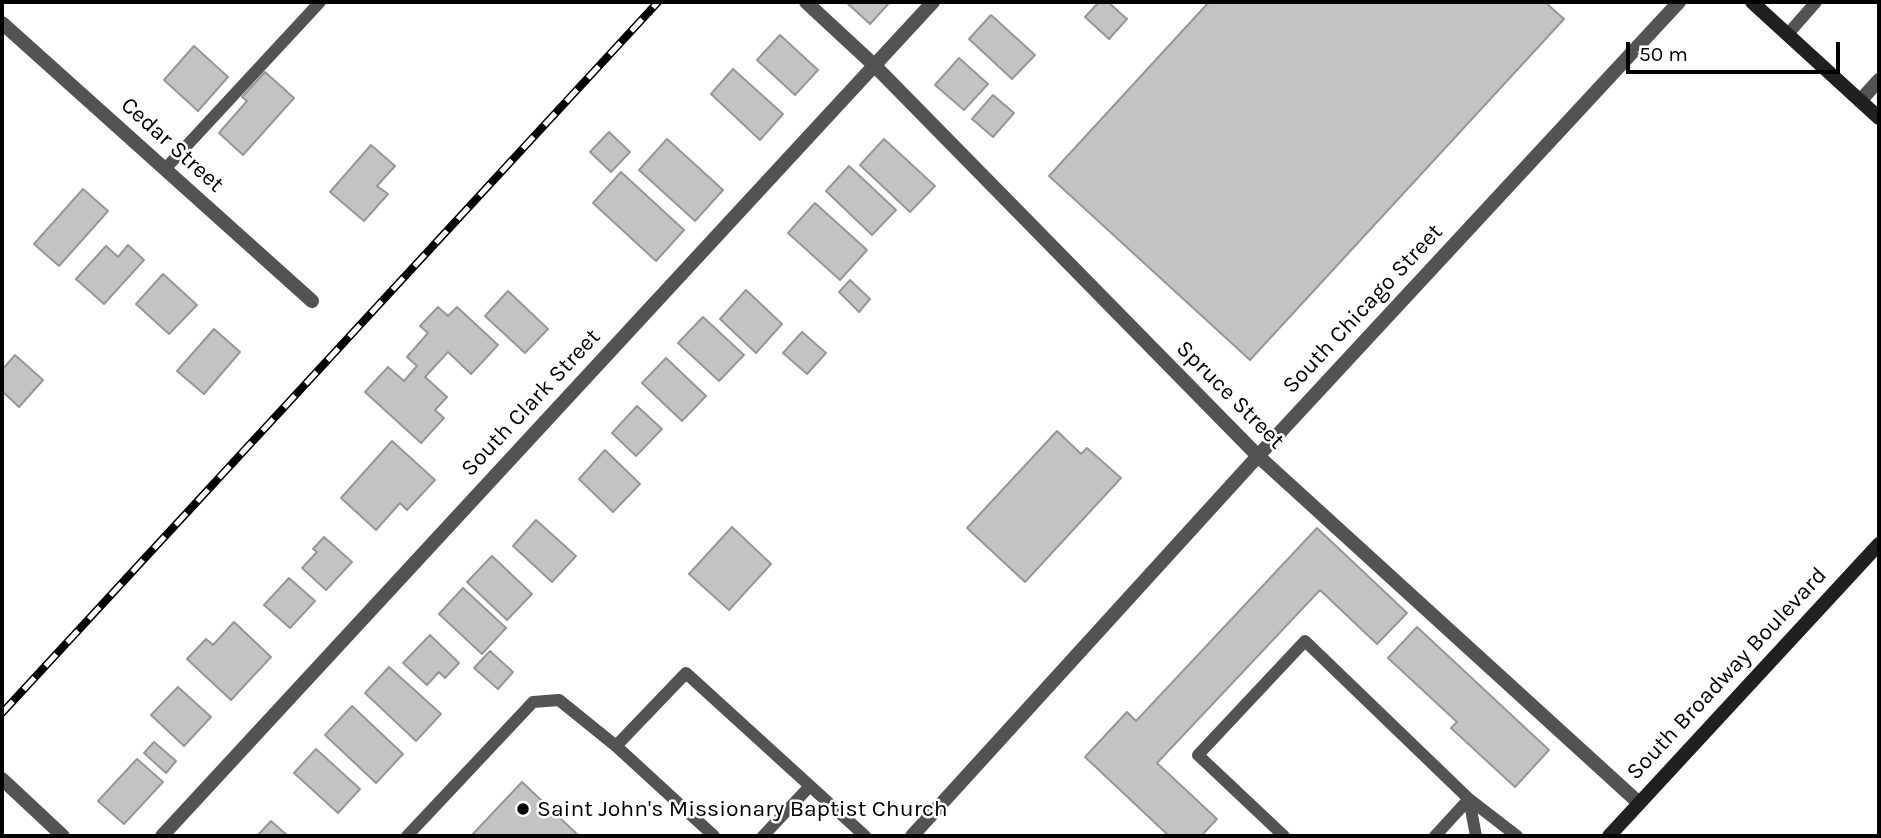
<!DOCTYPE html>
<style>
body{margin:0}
#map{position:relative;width:1881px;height:838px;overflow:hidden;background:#fff;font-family:Karla,sans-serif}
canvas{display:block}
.frame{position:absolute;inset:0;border:4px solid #000;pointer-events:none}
.scale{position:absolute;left:1626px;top:42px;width:214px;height:32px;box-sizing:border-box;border:4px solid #000;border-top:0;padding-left:9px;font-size:21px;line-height:24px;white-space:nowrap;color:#000;-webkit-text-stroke:5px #fff;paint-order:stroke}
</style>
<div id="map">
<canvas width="1881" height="838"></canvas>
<div class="frame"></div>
<div class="scale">50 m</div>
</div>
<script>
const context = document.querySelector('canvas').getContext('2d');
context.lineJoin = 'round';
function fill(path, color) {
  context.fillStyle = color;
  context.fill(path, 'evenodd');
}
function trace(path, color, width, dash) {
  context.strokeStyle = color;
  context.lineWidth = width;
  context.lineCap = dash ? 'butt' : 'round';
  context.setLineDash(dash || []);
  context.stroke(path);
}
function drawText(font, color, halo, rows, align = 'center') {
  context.font = font + ' Karla,sans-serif';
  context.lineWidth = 5;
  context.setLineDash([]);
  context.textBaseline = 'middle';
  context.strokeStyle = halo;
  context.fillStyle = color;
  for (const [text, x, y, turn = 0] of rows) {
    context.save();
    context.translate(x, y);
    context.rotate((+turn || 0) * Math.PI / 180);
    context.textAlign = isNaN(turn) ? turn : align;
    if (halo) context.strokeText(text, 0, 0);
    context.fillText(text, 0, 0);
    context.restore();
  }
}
const building = new Path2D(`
 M846,2H890L870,24Z
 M1099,2H1108L1127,19L1109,39L1085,17Z
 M1209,2H1545L1564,19L1250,360L1049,176Z
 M991,15L1035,55L1012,79L969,39Z
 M780,35L818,70L795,95L757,60Z
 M194,46L228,77L198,111L164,80Z
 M959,58L988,84L964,110L935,85Z
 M733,69L783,114L760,140L711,94Z
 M265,72L294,98L243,155L219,133L247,101L242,97Z
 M993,95L1014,113L993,137L972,119Z
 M609,132L630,152L611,172L590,152Z
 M667,139L723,190L695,221L639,170Z
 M884,139L935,186L910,212L860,165Z
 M371,145L395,166L377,186L388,194L364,221L330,192Z
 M849,166L896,210L872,235L826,191Z
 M621,172L684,230L656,261L593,203Z
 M83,189L108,211L59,266L34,244Z
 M815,203L867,250L840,280L788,233Z
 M128,245L144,260L104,304L76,279L106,246L118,257Z
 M163,274L197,305L169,334L136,304Z
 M850,280L870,299L859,312L839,292Z
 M746,290L782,324L756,353L720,319Z
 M508,291L548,329L525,353L485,316Z
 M438,307L448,316L457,307L498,345L471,374L448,352L425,377L447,397L435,410L444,418L421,443L365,392L388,367L404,381L417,366L407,357L428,333L420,326Z
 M703,317L744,355L719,381L678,343Z
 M214,329L240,352L204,394L177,371Z
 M802,332L826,353L807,374L783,353Z
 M15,355L43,380L19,407L2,391V370Z
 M666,358L706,396L682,421L642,383Z
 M637,406L662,429L636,456L612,433Z
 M1057,431L1081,454L1087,448L1121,478L1025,582L967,528Z
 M392,441L435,480L407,510L400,503L376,530L341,498Z
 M605,450L640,484L613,512L579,479Z
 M536,520L576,556L552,582L513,546Z
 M732,527L771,564L729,610L689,574Z
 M1317,528L1407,613L1377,644L1320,590L1157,763L1217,819L1201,836H1169L1085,757L1127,712L1136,721Z
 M324,537L352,562L326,590L302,568L317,552L313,549Z
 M492,556L532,594L507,620L467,582Z
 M289,578L315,601L290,628L264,605Z
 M463,588L506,628L482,654L439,614Z
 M234,622L271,657L231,700L187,659L206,639L213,645Z
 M1417,627L1549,750L1515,787L1451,728L1457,722L1388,658Z
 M430,635L459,663L445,678L439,672L427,685L403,663Z
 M490,651L513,672L498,689L474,668Z
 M389,667L441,714L416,741L365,693Z
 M178,687L211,717L184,746L151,715Z
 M352,706L403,754L376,783L325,735Z
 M154,742L176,761L166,773L144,753Z
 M316,749L360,789L338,813L294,773Z
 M137,759L163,782L124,824L98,801Z
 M522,782L579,836H471Z
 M271,821L288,836H257Z`);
fill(building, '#c3c3c3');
trace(building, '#979797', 2);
trace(new Path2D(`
 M1787,35L1816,2
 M165,169L320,2
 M616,746L714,836
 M1469,799L1476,836
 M407,836L533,702L559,700L616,746L686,673L865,836
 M763,836L810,786
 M1284,836L1198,755L1305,641L1469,799L1517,836
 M1435,836L1469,799`), '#535353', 12);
trace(new Path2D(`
 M806,2L874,65L1258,456L1639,803
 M2,23L312,301
 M1860,101L1879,80
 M2,779L63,836
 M162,836L933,2
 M912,836L1258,456L1679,2`), '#535353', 14);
trace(new Path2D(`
 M1752,2L1879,118
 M1609,836L1879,544`), '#202020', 14);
const rail = new Path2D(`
 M2,713L658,2`);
trace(rail, '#000', 8);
trace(rail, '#fff', 5, [16]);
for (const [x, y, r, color] of [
 [523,809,7,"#000"]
]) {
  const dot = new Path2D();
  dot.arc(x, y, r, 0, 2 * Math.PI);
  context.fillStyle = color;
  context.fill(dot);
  trace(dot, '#fff', 2.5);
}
drawText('23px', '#000', '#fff', [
 ["Cedar Street",172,145,42],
 ["South Chicago Street",1363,309,-47],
 ["Spruce Street",1230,395,45],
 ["South Clark Street",531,403,-47],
 ["South Broadway Boulevard",1727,674,-47]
]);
drawText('23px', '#000', '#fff', [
 ["Saint John's Missionary Baptist Church",537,809]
], 'left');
</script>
